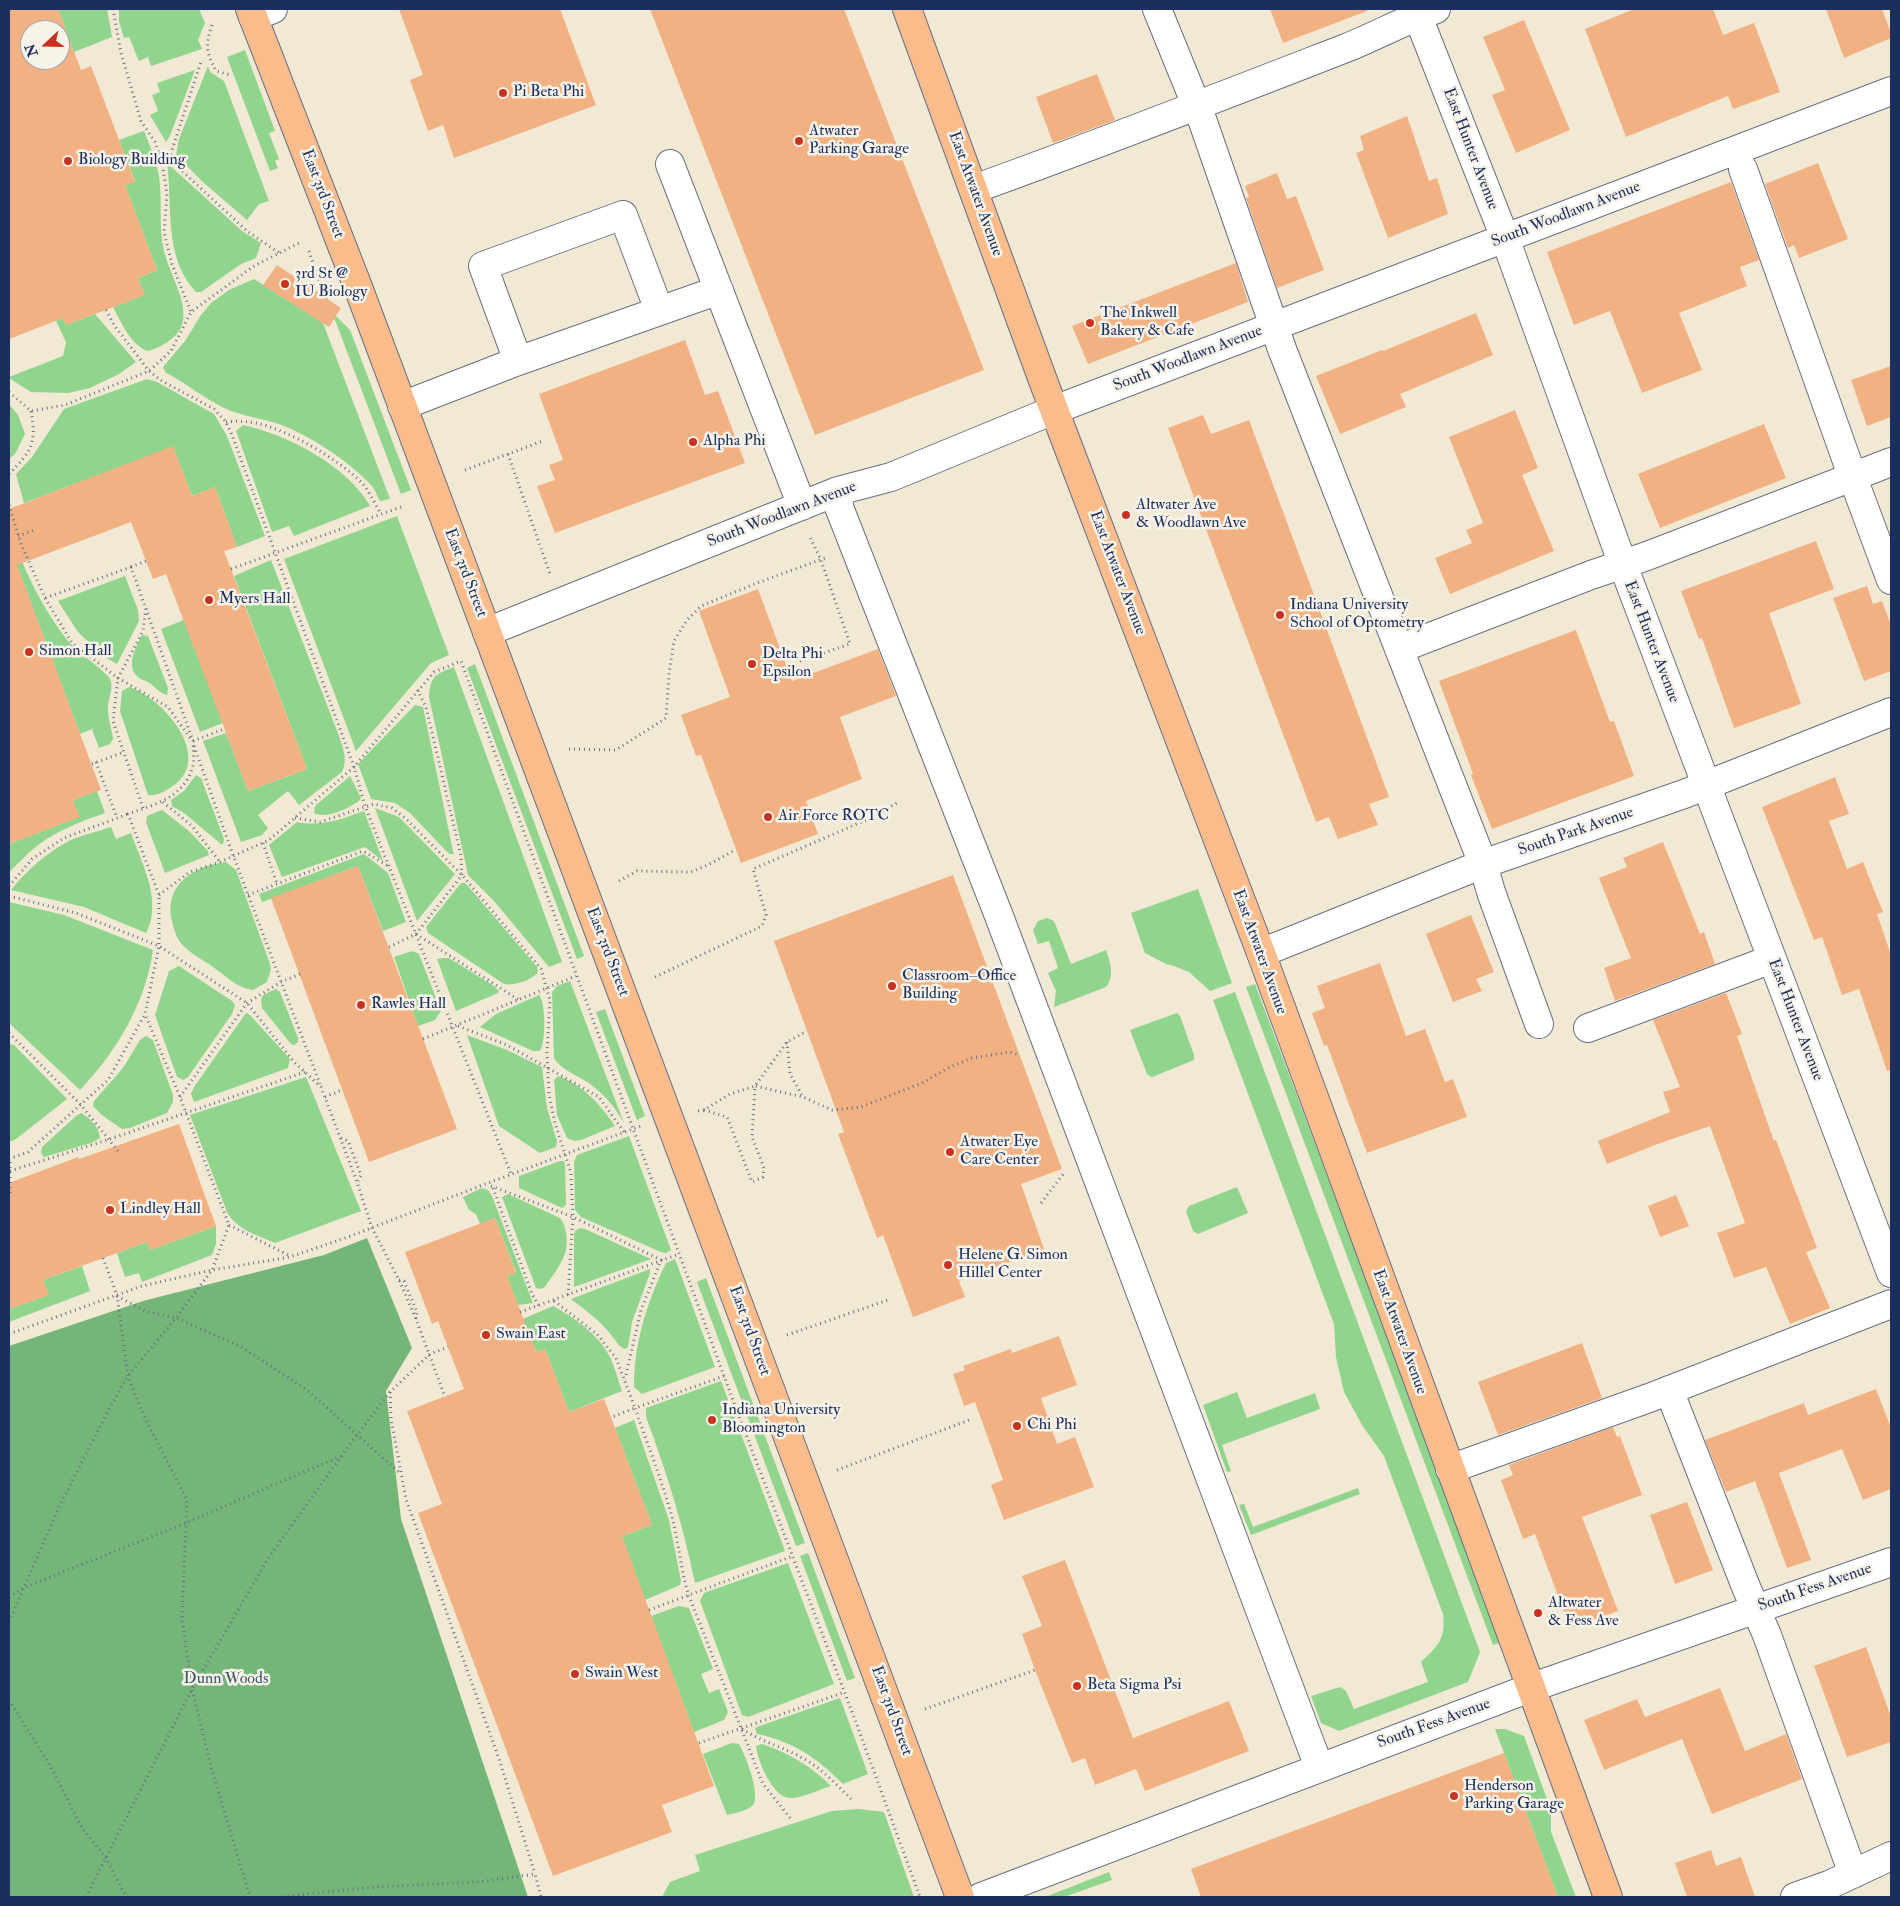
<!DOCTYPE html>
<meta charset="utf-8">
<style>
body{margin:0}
#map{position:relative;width:1900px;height:1906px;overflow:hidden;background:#f1e9d3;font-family:"IM FELL Double Pica",serif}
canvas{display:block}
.frame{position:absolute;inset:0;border:10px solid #1b2f5e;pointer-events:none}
.north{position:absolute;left:20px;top:20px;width:50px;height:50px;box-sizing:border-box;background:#f7f3e8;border:1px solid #9fa5b1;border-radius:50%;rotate:249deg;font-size:14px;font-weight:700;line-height:20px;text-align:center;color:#1b2f5e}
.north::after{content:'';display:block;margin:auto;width:18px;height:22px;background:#c8321e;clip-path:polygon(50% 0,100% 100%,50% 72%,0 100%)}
</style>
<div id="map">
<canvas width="1900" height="1906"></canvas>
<div class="frame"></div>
<div class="north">N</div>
</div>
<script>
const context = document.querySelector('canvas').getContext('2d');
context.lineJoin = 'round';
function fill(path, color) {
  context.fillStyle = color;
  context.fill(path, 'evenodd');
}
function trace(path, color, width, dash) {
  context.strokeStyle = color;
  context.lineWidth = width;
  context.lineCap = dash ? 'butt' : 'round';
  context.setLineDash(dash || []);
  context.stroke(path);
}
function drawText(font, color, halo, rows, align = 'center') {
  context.font = font + ' "IM FELL Double Pica",serif';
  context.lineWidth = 5;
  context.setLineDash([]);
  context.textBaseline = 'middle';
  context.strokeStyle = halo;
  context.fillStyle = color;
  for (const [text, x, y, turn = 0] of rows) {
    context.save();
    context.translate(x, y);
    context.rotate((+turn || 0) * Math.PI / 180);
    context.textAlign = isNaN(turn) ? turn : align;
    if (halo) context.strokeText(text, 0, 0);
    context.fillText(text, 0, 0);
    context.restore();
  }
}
fill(new Path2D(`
 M58,9H107L112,37L74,52Z
 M119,9H199L205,23L198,40L202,49L151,66L148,57L139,61L129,37L124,38L119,21Z
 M245,50L275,131L269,133L279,159L275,161L278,168L270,171L227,57Z
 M208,66L210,72L224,81L269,201L259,204L247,220L204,183L176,155L179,139Z
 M195,70L169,138L166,142L150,115L158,111L152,95L160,92L157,83Z
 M144,131C151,149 159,166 160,186C162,211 158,237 167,261C173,279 190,309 181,327C176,339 160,348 148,351C131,346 121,322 113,307L144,295L138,278L157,270L125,185L135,181L119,140Z
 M167,163L242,231L261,243L256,258L241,264L201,292H196C163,257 173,206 167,163Z
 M254,279L323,323L390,499L380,501C377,496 375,489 371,485C349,461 309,435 279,424C261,418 241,416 224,408C204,398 185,383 165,372L163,367L185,341L201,315L211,303L229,290Z
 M332,312L350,330L411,490L401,494Z
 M95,314L136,362L119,374L90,388L68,393L31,392L9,378V377L63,356L66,342L56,321L63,318L66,325Z
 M147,379L157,382L214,414L227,436L265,536L237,547L215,487L192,496L173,447L24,503L16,474L32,457L64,409Z
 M9,404L18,415L25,434L15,454L9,459Z
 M243,425C286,434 348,466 370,506L294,536L289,526L272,532L236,431Z
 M397,516L449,655L431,663L356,751L284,559Z
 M9,527C23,568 41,607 68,641C76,651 108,673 110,679C114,688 109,696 108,705C107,717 112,728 113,739L110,744L99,748L92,729L80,734L18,568L11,570L9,565Z
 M271,560L339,736C343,749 348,758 342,772L299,805L288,791L258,815L268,828L262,835L241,842L203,741L226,733L248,791L307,769L234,576Z
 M125,576L138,610L139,621L117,664L103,656L78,632L58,601Z
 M184,620L223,723L200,732L161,629Z
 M142,635L148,636L168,688L167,695C160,693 156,688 151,684C146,680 140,680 137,676C126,666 136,646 142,635Z
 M475,664L584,956L577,959L467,668Z
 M454,667L562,962L549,967L494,901L468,875L429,697C430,676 436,674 454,667Z
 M129,687C162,697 215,757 173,786C165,791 158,796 148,795L120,711L122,691Z
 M415,705L423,707L453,851L454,854H449L410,813L395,803L371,799L358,764Z
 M196,775L201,778L224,839L223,844H221L184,813L172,806L171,800L184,791Z
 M350,776L361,798L359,801C349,808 326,820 314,813L315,806Z
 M97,791L105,813C83,821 60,829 41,843C29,851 19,863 9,872V844L79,817L73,800Z
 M375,808L399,817L455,874L417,921Z
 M162,810L189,831L208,851L209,855L165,873L146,822L147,816Z
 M364,811L383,861L365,847L282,877L269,845L297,822C321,827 342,819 364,811Z
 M111,827L116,839L131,833C142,864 163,901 146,933L84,907L11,890C26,871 45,854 67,842C80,835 97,832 111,827Z
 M364,854L388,873L406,922L383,931L358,866L262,902L259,894Z
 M226,862L236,870L270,964L271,969L267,982L253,990C237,988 226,976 213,967C202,959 189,953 180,942C175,935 173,925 171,917C166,882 196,866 226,862Z
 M461,883H465L468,886L537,967L538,971C534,980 514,986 504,984L428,933L426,927Z
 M1198,889L1232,983L1210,991L1189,972L1174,966L1166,964L1145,953L1131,913Z
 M9,902L64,915L153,950C145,1004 117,1051 80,1090L9,1023Z
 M1047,918L1054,921L1071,964L1106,950C1110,962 1115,976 1106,987L1054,1007L1056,991L1048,973L1058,968L1049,941L1038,944L1033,930L1038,921Z
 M412,951L419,954L441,1011L435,1020L418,1026L394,957Z
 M443,958H449L494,986L499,991L498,993L456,1011L437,959Z
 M179,966L232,1001L235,1005L232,1014L188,1077L183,1080L177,1077L155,1015L169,971Z
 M570,981L624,1123C615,1107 605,1095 590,1084C579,1076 561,1070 554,1058L552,992L557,986Z
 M1255,984L1502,1642L1493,1645L1246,987Z
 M276,989L280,992L298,1038V1042L294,1045L291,1044L262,1008L261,1000L263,995Z
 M1235,992L1480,1652L1468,1682L1339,1731L1321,1723L1311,1696L1340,1687L1346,1691L1354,1709L1428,1682L1421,1662C1438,1646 1446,1639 1443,1614L1384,1456L1362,1425L1344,1392L1336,1357L1334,1324L1213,1000Z
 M539,995C546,1003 546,1042 540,1051H533L480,1027L496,1014Z
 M605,1009L645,1116L637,1120L596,1012Z
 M246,1013L250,1015L290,1059L288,1068L194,1102L191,1094L194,1087Z
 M1177,1013L1180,1016L1194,1055V1060L1152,1077L1147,1074L1130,1030Z
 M467,1035L507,1050L542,1067L547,1108L557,1141L556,1147L540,1153L499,1126Z
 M146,1036L153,1040L173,1095V1102L167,1113L130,1128L122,1129L103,1116L93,1106L94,1101L123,1068L140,1040Z
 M9,1044L14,1045L67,1099L16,1139L9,1142Z
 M558,1076C582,1084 601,1105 615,1126L581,1140L575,1141L567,1138L557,1115L554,1080Z
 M306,1077L361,1211L275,1243C257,1235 237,1230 227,1212L190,1115Z
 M81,1113C90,1118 100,1128 100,1138L91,1143L44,1157L41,1153L42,1147L76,1116Z
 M629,1136L671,1250L666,1253L661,1252L581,1217L575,1210L574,1162L577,1155Z
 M560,1161H564L565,1164L566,1205L562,1208L519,1188V1176Z
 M1237,1187L1248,1213L1198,1234L1193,1231L1186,1211L1189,1206Z
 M482,1188L488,1190L492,1196L533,1303L518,1305L507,1276L516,1272L495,1218L480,1224L476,1214L469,1210L463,1197Z
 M508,1194L560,1218C567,1226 569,1246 564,1256C560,1267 551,1277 545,1287L540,1289L536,1288L502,1197Z
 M216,1226V1244L212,1255L142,1282L139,1273L125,1277L117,1253L147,1242L150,1250Z
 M580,1228L585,1229L651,1259L574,1287V1235L575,1231Z
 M675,1259L715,1367L642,1394L634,1387C634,1343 647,1302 666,1263Z
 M82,1266L90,1291L9,1322V1309L48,1295L43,1280Z
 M650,1269V1273L632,1322L628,1347L625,1349C619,1347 616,1341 612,1336C601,1321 585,1310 571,1299Z
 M706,1278L805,1543L796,1546L697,1282Z
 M553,1306C574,1317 599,1335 610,1357C615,1368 618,1380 622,1391L569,1412L545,1349L536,1352L523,1319Z
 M721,1381L785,1551L695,1583C683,1525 667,1473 646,1417V1408Z
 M1237,1392L1247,1418L1315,1393L1320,1409L1222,1445L1231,1471L1227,1472L1203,1405Z
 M634,1420L669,1520L681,1581L680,1585L645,1600L622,1536L652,1525L615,1428Z
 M1358,1488L1360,1494L1251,1535L1239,1505L1244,1504L1253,1527Z
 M808,1553L855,1678L847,1681L800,1556Z
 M788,1563L834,1684L748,1717L742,1715L700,1601L704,1593Z
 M679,1606L689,1608L713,1669L701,1674L709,1693L719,1689L728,1712L724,1720L694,1732L651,1616Z
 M840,1698L868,1774L843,1784C816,1757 794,1742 757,1734L755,1729L757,1727Z
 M1495,1729H1505L1524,1736L1551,1810V1832L1576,1897H1558Z
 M732,1743L739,1744C745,1754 761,1795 753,1805C748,1811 734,1813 727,1815L703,1754Z
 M762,1744C789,1753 811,1766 831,1786C821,1789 800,1799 790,1798C773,1798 757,1760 756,1746Z
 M858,1809L884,1812L914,1897H662L670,1882L700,1871L695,1855L832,1811Z
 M1109,1872L1112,1880L1064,1897H1045Z`), '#90d48d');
fill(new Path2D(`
 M367,1238L412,1348L386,1391L401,1519L528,1897H9V1346L143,1301L324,1255Z`), '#74b678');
fill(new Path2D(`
 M9,9H58L81,70L91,66L135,182L125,185L157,270L138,278L145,295L66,325L63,318L9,339ZM30,30H60V60H30Z
 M399,9H560L596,105L454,158L443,125L428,131L410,80L423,75Z
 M650,9H844L984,370L815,435Z
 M1270,9H1367V11L1283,43Z
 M1634,9H1713L1723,35L1754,23L1780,92L1733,109L1728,96L1626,137L1585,29Z
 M1826,9H1882L1891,33V38L1844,58Z
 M1524,20L1570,130L1516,153L1492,95L1505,90L1483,37Z
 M1097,74L1115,120L1053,143L1036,97Z
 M1407,116L1429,181L1437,178L1448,214L1388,238L1356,153L1364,150L1360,136Z
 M1818,163L1848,239L1799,258L1794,245L1788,248L1765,184Z
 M1277,173L1287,199L1296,196L1324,270L1277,288L1246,198L1249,197L1245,186Z
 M1731,182L1759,260L1740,267L1747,286L1679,313L1702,370L1642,393L1610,311L1574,325L1547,252Z
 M1236,263L1248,302L1088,364L1072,326Z
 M277,265L341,308L329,327L263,285Z
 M1476,313L1493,355L1400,394L1406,407L1340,434L1316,376L1382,350L1383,351Z
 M685,340L705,395L718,391L745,463L555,533L537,486L555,480L549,465L563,460L539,394Z
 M1891,366V417L1867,426L1851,380Z
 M1515,410L1538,468L1522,475L1554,551L1450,594L1435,558L1472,543L1466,530L1483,523L1449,437Z
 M1203,415L1211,434L1249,420L1389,797L1369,804L1378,825L1338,839L1329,817L1316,822L1168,428Z
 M1764,424L1786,478L1660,528L1638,474Z
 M173,446L192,496L215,487L237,547L224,551L307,769L248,791L166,574L153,579L131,522L17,565L101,790L73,800L80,817L9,844V509Z
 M1816,541L1834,589L1769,613L1801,704L1734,728L1702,638L1699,639L1681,591Z
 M1867,586L1873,604L1882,601L1891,625V671L1864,681L1833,598Z
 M758,589L792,681L878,649L896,696L840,717L862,779L806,801L818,834L741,863L701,755L696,756L681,715L730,697L699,611Z
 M1576,630L1610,722L1614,721L1634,776L1492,829L1471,775L1473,774L1439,681Z
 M1835,777L1849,814L1829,821L1847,869L1863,862L1883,912L1877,914L1891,955V1070L1887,1071L1859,989L1842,995L1822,937L1814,940L1762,807Z
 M1663,842L1700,934L1704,932L1715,964L1615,1001L1604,968L1631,958L1599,878L1627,867L1623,858Z
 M358,866L457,1129L369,1162L271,898Z
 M953,875L1062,1169L1021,1184L1044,1249L959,1281L965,1297L913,1317L883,1235L877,1238L838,1134L844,1132L774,941Z
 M1471,915L1494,972L1476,979L1482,991L1453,1002L1426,934Z
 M1380,963L1406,1036L1425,1029L1445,1082L1453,1079L1467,1117L1367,1153L1327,1045L1324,1046L1312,1013L1325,1008L1317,986Z
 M1726,993L1742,1034L1737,1036L1774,1141L1776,1140L1817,1248L1806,1252L1830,1308L1790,1324L1766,1267L1734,1278L1717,1233L1745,1223L1710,1126L1655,1145L1607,1164L1598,1141L1670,1112L1663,1092L1680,1087L1653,1020Z
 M179,1124L216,1226L150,1250L147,1242L43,1280L49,1295L9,1309V1183L78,1157L79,1159Z
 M1676,1195L1689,1226L1660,1237L1648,1206Z
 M495,1218L516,1273L507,1276L536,1352L545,1349L569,1412L604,1399L652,1525L622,1536L714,1786L662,1805L672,1832L553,1876L418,1513L442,1504L407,1411L464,1389L438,1321L432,1324L405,1252Z
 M1059,1336L1077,1385L1041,1398L1057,1444L1075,1437L1094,1487L1004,1520L991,1485L1003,1480L975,1402L964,1406L953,1374L965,1370L963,1366L1011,1349L1012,1353Z
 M1582,1343L1602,1398L1498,1435L1478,1382Z
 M1876,1389L1891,1428V1489L1863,1500L1842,1449L1779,1473L1811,1560L1787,1568L1755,1481L1726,1492L1705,1440L1804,1403L1808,1415Z
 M1613,1427L1617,1437L1620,1436L1642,1495L1582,1517L1618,1611L1570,1628L1535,1534L1523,1539L1501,1480L1513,1475L1509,1465Z
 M1687,1502L1713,1570L1675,1584L1650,1515Z
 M1065,1560L1133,1738L1229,1701L1249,1751L1145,1791L1136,1769L1095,1785L1085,1758L1072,1763L1035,1670L1022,1634L1042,1626L1022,1576Z
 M1866,1647L1891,1717V1742L1847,1757L1814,1666Z
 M1720,1688L1745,1751L1786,1734L1802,1779L1712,1814L1682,1739L1604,1770L1584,1720L1637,1699L1645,1717Z
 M1504,1753L1558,1897H1201L1191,1869Z
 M1711,1850L1716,1866L1741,1857L1755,1897H1687L1675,1863Z`), '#f2b183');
const minor = new Path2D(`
 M1157,9L1203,122L1282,349L1483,864L1491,892L1539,1024
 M1415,9L1505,238L1623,565L1891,1273
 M253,17L273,9
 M670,164L802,506
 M1743,169L1853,478L1891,580
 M974,189C1099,144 1222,96 1346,48C1376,36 1405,20 1436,9
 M518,361L483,266L623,215L659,310
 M402,406L518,361L719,290
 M838,491L839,507L999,916L1319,1767
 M487,632L838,491L891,477L1054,410L1891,91
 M1399,649L1591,575L1647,556L1891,462
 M1261,953L1483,864L1684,794L1891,712
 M1588,1028L1772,959
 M1669,1390L1746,1587L1767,1635L1853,1874
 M1450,1469L1649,1398L1891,1304
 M981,1897L1530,1688L1891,1562
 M1795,1897L1829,1885L1891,1856`);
const major = new Path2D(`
 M250,9L358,287L960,1897
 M907,9L1045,386L1261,953L1608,1897`);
trace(minor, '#667087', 30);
trace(major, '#667087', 30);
trace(new Path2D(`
 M113,9L121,53L141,121L155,142L162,162L167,194L164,232L172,264L191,312
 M212,25C205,46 206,51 216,71L230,75
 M159,153L169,159L247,231L279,253
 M169,159L201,62
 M309,251L324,294L328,299
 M106,310L114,325L149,371L162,381L214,409L226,422L232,435L354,767L365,806L511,1174
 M9,392L31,411L65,405L149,371L171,351L191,312L254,266L299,243
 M226,422C236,421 246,421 256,423C289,430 340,460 363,484C370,493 375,504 381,514
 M508,454L550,574
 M465,470L543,441
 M9,474C31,451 37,445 31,411
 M9,505L21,544L45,598L72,643L118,678L168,707L190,738
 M18,536L34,530
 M131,567L146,561
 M231,569L401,507
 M800,661L850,644L821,560L809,535
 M193,741L224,729
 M194,746L233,855L320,1084
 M569,749L616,750L666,718L669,674L674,641L687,620L701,606L757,583L825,558
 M96,762L117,818
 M92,764L124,752
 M163,802L192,826L220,862
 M143,808L113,721L118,678L143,631L146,608
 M295,818L320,822L374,804L392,808L405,818L462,875L541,969L550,1000L547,1053L549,1095L555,1123L571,1173L573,1217L568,1295
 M263,843L277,884
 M619,881L637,871L691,872L708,865L733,851
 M9,886L32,859L64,838L128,814
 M159,895L190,872L220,862L269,840L354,767L434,672L461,661L734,1403L854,1717L920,1897
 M248,895L363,851L390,867
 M9,896L76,913L159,946L247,1003L294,1062L321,1087L357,1182L372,1228L400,1282L416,1319L445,1397
 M416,934L462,875L461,856L426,707L417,689
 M389,947L416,934L519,1000
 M655,977L762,926L766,915L753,869L866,820L897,803
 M458,1026L507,1045L599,1097L624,1132
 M9,1033L81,1105L118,1151
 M423,1039L576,976
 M787,1042L790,1074L803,1097
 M180,1097L247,1003L281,982L300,974
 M325,1097L342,1090
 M704,1110L727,1117L752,1182L763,1177L764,1168L752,1137L755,1086L803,1097L832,1110L861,1107L922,1083L950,1067L972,1058L1009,1052L1017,1054
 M698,1111L704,1110L730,1094L755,1086L787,1042L807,1031
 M341,1138L348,1141L361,1175L358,1181
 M9,1159L28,1152L108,1080L145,1014L159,946V895L128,814C153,805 183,798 192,769C195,761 193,750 193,741L131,567L45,598
 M10,1171L107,1140L305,1072
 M491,1186L573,1217L661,1260L641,1310L625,1379
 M493,1188L532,1294L539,1306
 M10,1193V1158
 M1041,1203L1064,1173
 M229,1225L290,1256
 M103,1258L117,1295L128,1376L141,1410L187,1500L182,1619L192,1689L212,1770L250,1897
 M399,1280L404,1281L417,1312L416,1319
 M117,1296L145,1311L176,1318L240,1346L307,1390L401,1474
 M554,1301L597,1334L616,1358L635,1408L612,1417
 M520,1312L679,1254
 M9,1334L142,1286L212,1270L290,1257L348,1237L488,1183L641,1126
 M787,1335L888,1300
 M724,1376L635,1408C648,1446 663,1483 673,1521C679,1546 681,1571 689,1596L763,1784L791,1819
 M390,1392L391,1419L406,1499L499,1759L535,1874
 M837,1470L972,1419
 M9,1597L23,1588L186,1523L341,1456
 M649,1610L793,1556
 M9,1622L60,1505L109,1409L128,1376L176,1318L212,1270L229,1225L180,1097L145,1014
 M9,1700L52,1769L82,1828L106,1858L126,1897
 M925,1709L1035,1670
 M742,1729C762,1742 786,1748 806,1760C823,1770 837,1785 851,1799
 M699,1743L845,1692
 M86,1897L192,1689L269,1557L345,1451L390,1392L430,1354L448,1347
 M278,1897L374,1887L479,1882L535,1874L541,1897`), '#667087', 3, [1, 4]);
trace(minor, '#fff', 28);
trace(major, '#f9bc8a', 28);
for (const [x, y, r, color] of [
 [503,93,5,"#c8321e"],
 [799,141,5,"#c8321e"],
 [68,161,5,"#c8321e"],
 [285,284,5,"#c8321e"],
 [1090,323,5,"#c8321e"],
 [693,442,5,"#c8321e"],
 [1126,515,5,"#c8321e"],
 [209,600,5,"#c8321e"],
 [1280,615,5,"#c8321e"],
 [29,652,5,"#c8321e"],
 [752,664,5,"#c8321e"],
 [768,817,5,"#c8321e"],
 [892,986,5,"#c8321e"],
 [361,1005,5,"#c8321e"],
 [950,1152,5,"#c8321e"],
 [110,1210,5,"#c8321e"],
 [948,1265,5,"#c8321e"],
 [486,1335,5,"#c8321e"],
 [712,1420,5,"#c8321e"],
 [1017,1426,5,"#c8321e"],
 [1538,1613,5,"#c8321e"],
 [575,1674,5,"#c8321e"],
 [1077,1686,5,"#c8321e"],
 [1454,1796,5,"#c8321e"]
]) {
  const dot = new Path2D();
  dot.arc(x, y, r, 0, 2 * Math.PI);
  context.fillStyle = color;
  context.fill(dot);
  trace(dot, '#f7f3e8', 2);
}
drawText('16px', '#1b2f5e', '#f7f3e8', [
 ["Pi Beta Phi",513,93],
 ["Atwater",809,132],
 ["Parking Garage",809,150],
 ["Biology Building",78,161],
 ["3rd St @",295,275],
 ["IU Biology",295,293],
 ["The Inkwell",1100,314],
 ["Bakery & Cafe",1100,332],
 ["Alpha Phi",703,442],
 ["Altwater Ave",1136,506],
 ["& Woodlawn Ave",1136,524],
 ["Myers Hall",219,600],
 ["Indiana University",1290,606],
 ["School of Optometry",1290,624],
 ["Simon Hall",39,652],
 ["Delta Phi",762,655],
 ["Epsilon",762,673],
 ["Air Force ROTC",778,817],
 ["Classroom–Office",902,977],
 ["Building",902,995],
 ["Rawles Hall",371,1005],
 ["Atwater Eye",960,1143],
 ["Care Center",960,1161],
 ["Lindley Hall",120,1210],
 ["Helene G. Simon",958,1256],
 ["Hillel Center",958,1274],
 ["Swain East",496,1335],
 ["Indiana University",722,1411],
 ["Bloomington",722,1429],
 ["Chi Phi",1027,1426],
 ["Altwater",1548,1604],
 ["& Fess Ave",1548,1622],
 ["Swain West",585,1674],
 ["Beta Sigma Psi",1087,1686],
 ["Henderson",1464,1787],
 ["Parking Garage",1464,1805]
], 'left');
drawText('16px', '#1b2f5e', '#f7f3e8', [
 ["East Hunter Avenue",1470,149,69],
 ["East 3rd Street",322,194,69],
 ["East Atwater Avenue",975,194,70],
 ["South Woodlawn Avenue",1566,215,-21],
 ["South Woodlawn Avenue",1188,359,-21],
 ["South Woodlawn Avenue",782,515,-21],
 ["East 3rd Street",465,573,69],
 ["East Atwater Avenue",1117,573,69],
 ["East Hunter Avenue",1651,642,69],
 ["South Park Avenue",1576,832,-19],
 ["East 3rd Street",607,952,69],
 ["East Atwater Avenue",1259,952,70],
 ["East Hunter Avenue",1795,1020,69],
 ["East 3rd Street",749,1331,70],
 ["East Atwater Avenue",1399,1332,70],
 ["South Fess Avenue",1815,1588,-19],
 ["East 3rd Street",891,1711,70],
 ["South Fess Avenue",1434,1724,-20]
]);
drawText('16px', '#38586a', '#f7f3e8', [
 ["Dunn Woods",226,1680]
]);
</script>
